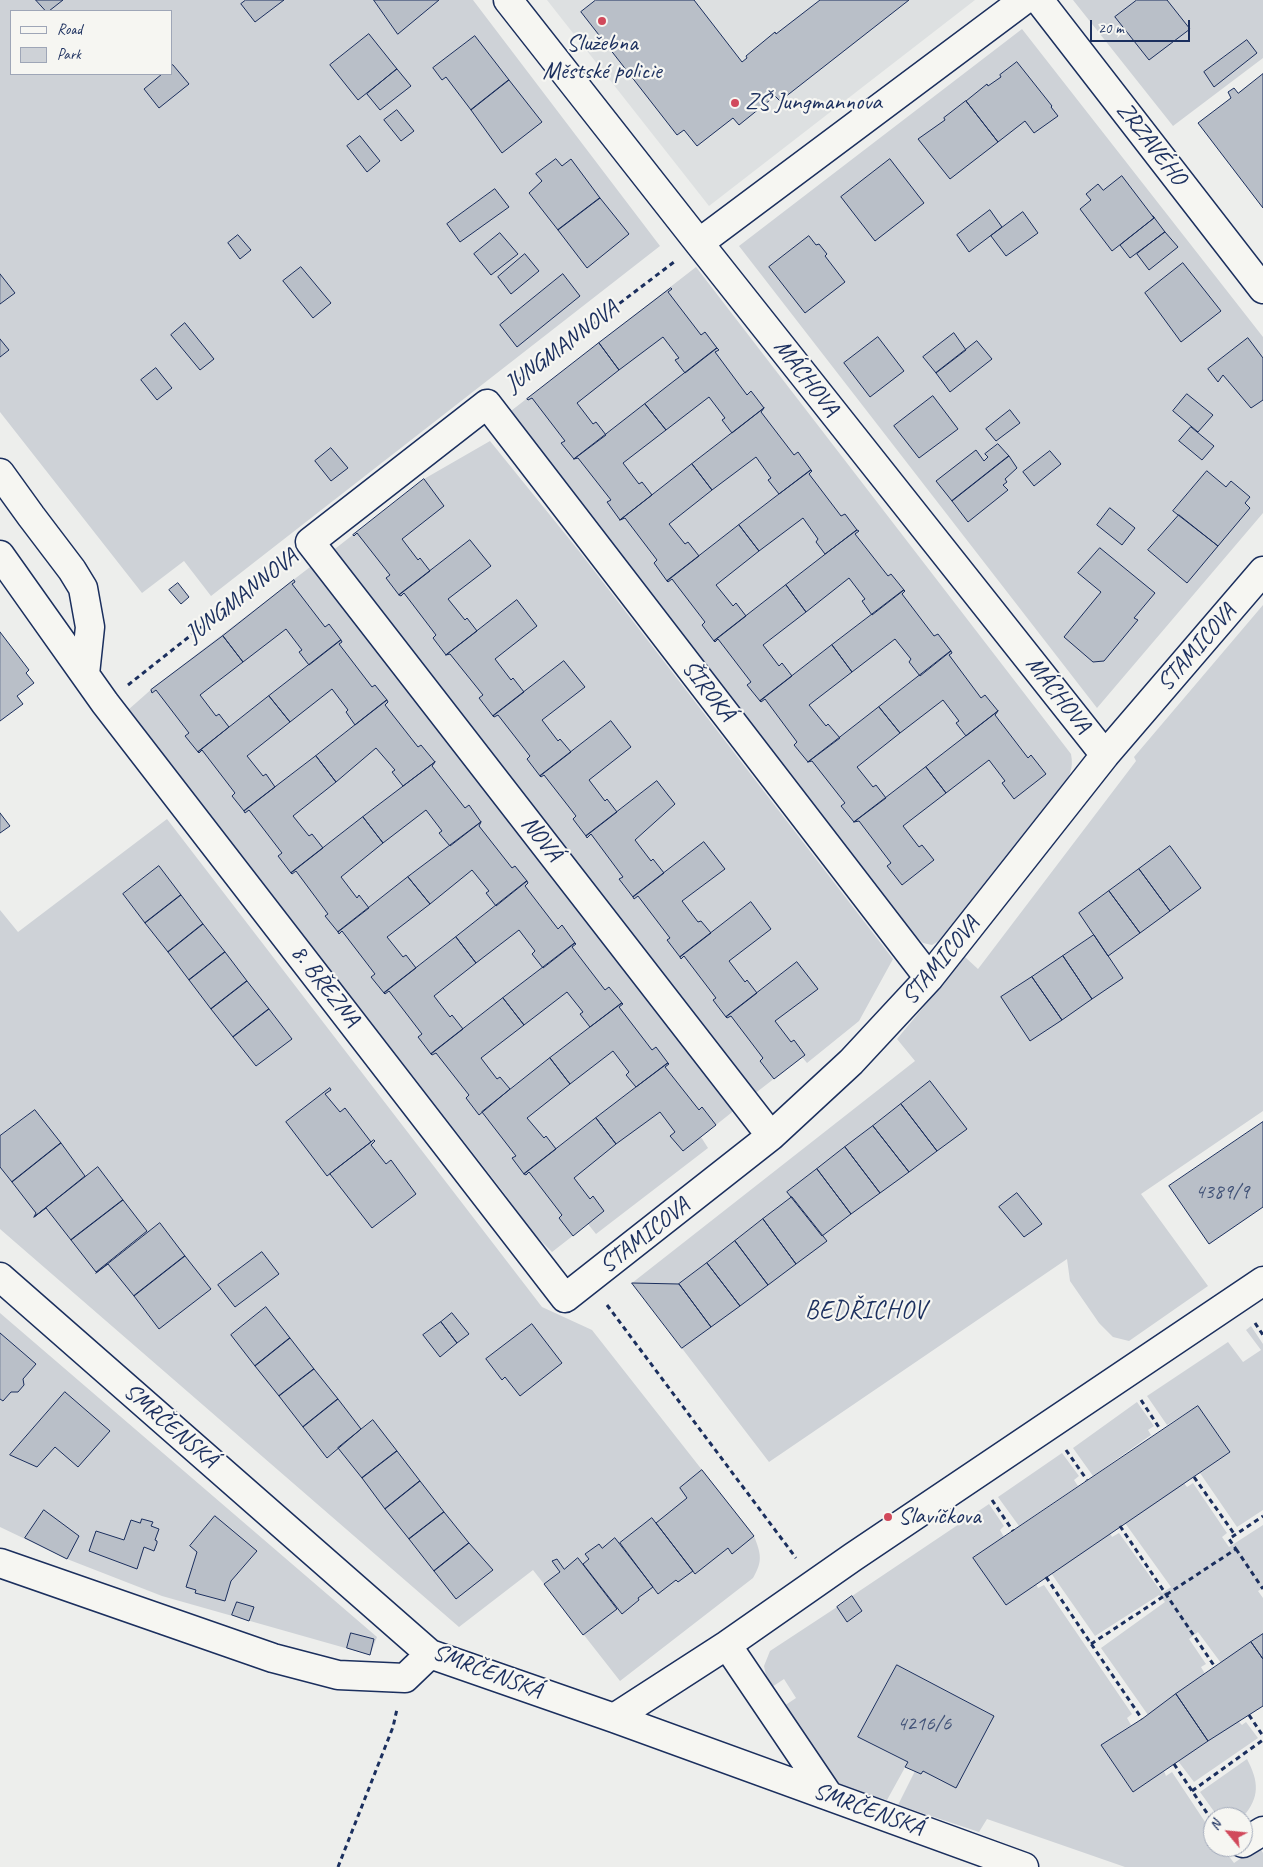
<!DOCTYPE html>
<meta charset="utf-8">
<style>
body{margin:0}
#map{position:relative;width:1263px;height:1867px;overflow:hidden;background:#edeeec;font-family:Caveat,sans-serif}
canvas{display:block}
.legend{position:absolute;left:10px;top:10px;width:162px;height:65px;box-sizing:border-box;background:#f6f6f2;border:1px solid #9ea6b7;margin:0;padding:6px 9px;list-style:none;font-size:15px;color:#1b2f5e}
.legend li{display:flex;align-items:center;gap:10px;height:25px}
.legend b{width:25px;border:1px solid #9ea6b7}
.north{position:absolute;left:1203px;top:1807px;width:50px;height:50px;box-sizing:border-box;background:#f6f6f2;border:1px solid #9ea6b7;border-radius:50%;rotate:298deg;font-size:14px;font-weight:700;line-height:20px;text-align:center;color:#1b2f5e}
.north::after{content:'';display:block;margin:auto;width:18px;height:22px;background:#d1495b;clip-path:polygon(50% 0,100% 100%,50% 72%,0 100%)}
.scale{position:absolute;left:1090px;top:20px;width:100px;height:22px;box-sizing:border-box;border:2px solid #1b2f5e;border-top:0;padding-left:6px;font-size:15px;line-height:18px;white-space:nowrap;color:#1b2f5e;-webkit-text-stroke:4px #f6f6f2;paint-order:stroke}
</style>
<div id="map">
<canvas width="1263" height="1867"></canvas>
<ul class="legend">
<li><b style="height:6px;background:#f6f6f2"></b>Road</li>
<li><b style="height:14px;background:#ced2d7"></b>Park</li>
</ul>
<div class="north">N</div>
<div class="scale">20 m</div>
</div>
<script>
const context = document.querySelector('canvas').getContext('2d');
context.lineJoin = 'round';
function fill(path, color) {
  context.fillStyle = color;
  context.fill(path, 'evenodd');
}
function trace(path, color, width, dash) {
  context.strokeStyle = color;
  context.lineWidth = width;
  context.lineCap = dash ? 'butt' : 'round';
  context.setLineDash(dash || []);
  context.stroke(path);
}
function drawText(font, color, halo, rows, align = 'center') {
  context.font = font + ' Caveat,sans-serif';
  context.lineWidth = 4.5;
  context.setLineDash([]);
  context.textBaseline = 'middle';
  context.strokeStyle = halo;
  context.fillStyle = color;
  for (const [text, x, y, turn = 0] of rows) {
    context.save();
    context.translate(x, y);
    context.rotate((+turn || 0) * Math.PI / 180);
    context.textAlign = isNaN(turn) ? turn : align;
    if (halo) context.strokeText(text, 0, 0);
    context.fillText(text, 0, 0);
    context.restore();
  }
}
fill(new Path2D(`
 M547,0H975L709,206Z`), '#dde0e1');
fill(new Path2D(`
 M0,0H473L660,246L211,596L184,561L142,593L0,412ZM11,11H171V74H11Z
 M1073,0H1263V58L1173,126Z
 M1022,29L1263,337V513L1097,708L739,246Z
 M696,267L1071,754C1074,769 1069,777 1061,790L944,938L932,945L923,943L909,930L507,414Z
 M490,441L579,551L893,959L859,1021L807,1063L802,1057L753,1095L331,552L424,479Z
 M314,564L736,1109L701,1137L708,1148L596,1234L588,1224L552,1252L533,1233L504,1193L128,710L154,687Z
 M1263,605V1111L1141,1194L1208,1286L1129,1341L1113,1337L1099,1323L1070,1281L1067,1259L769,1462L632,1283L915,1061L897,1039L965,957L978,969L1136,761L1134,757Z
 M167,819L542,1307L592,1330L754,1536C761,1554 763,1561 753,1578L620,1681L533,1570L459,1627L0,1229V910L18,932Z
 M0,1313L377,1637L370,1655L162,1596L67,1559L0,1527Z
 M1251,1326L1263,1344V1510L1237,1527L1200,1473L1230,1452L1198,1406L1167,1425L1147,1396L1228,1342L1243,1362L1261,1350L1246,1330Z
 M1137,1402L1154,1426L1148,1430L1151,1435L1093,1476L1073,1448Z
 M1062,1453L1079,1476L1074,1480L1078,1486L1019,1526L998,1497Z
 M1184,1483L1187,1487L1193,1483L1227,1533L1222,1537L1229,1547L1263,1525V1588L1258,1591L1263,1598V1634L1221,1663L1198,1632L1189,1639L1206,1664L1201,1667L1205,1674L1148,1715L1101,1648L1165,1602L1159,1595L1095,1636L1051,1573L1110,1533L1112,1537L1119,1533L1162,1593L1171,1587L1125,1523Z
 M989,1504L1004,1526L1000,1530L1004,1537L973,1558L1006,1605L1036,1584L1038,1588L1044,1585L1132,1714L1127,1718L1131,1725L1101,1745L1133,1792L1164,1771L1166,1776L1172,1772L1213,1834V1847H1222L1234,1863L1259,1846L1263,1853V1867H1125L987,1819L979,1832L898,1805L915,1771L921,1774L923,1771L994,1716L897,1665L859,1737L908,1762L887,1800L839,1786L833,1781L781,1708L796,1698L784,1679L769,1689L764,1666L770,1651L837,1607L847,1622L862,1611L852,1596Z
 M1238,1721L1242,1725L1246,1722L1258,1738L1194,1782L1178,1761Z
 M1247,1759C1259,1782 1260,1797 1243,1817H1218L1200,1792Z`), '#ced2d7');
const building = new Path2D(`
 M36,0H63L49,11H46Z
 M246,0H284L255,22L241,4Z
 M374,0H439L398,34Z
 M596,0H694L742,62L747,58L746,56L775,32L776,34L820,0H909L780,101L775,96L739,125L733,118L697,146L684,130L677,135L581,12Z
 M1137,0H1167L1190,29L1149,60L1115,17Z
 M369,34L397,69L358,100L330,65Z
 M475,36L509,80L471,110L446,77L442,80L433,68Z
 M1247,40L1257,53L1214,87L1204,72Z
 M1017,62L1052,106L1051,107L1058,116L1034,133L1025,121L998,142L966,101L987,84L988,86L1001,77L1000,75Z
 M173,65L189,84L159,108L144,89L162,74H171V66Z
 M397,69L411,86L380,110L367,94Z
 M1263,74V208L1198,123L1231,98L1228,92L1234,88L1238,93Z
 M509,80L542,122L502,153L471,110Z
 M966,101L998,142L950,179L918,139L945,120L944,118Z
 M397,110L414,131L401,141L384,120Z
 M360,136L380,161L367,172L347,146Z
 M556,159L562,166L571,159L600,198L558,230L529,193L542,181L536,174Z
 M890,159L924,203L875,241L841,197Z
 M1122,176L1154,218L1112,251L1080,209L1091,200L1086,194L1098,184L1103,190Z
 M495,189L509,207L460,242L447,224Z
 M600,198L629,234L587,268L558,230Z
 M990,210L1002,227L969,252L957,235Z
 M1023,212L1038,233L1006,256L991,236Z
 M1153,216L1165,232L1130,258L1120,245L1154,218Z
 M1165,232L1178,247L1149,270L1137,254Z
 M500,233L518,254L491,275L474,254Z
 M238,235L251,250L240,259L228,243Z
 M809,236L816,245L819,244L827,254L825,256L845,282L805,313L769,267Z
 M525,254L539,271L511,294L498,277Z
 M1183,263L1221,311L1181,342L1145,293Z
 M301,267L331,303L313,318L283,281Z
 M0,274L15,293L0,304Z
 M563,274L580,296L517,347L500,325Z
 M671,288L672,289L668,292L701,335L705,332L717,348L685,373L675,360L679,358L663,337L619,370L599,343Z
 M185,323L214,359L200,370L171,335Z
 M954,333L966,350L936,373L923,357Z
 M878,337L904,371L870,397L844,363Z
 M1248,338L1263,358V400L1251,408L1223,375L1218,382L1208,369Z
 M0,339L9,350L0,357Z
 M977,341L992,359L950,392L936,373Z
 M599,343L619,370L577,403L593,424L596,422L606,435L574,459L561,443L565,441L532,398L528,400L527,399Z
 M717,348L719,350L715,352L747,395L751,391L764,408L732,433L722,420L725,418L709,397L666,430L645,404Z
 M156,368L172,388L157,400L141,380Z
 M1187,394L1213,415L1198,432L1173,411Z
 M933,396L958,429L919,458L894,426Z
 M645,404L666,430L623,463L639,484L642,482L652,495L620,520L607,502L611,500L578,458L574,459Z
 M764,408L761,412L794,455L798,452L811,470L779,494L768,480L771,478L756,457L712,490L692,464Z
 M1010,410L1020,423L996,441L986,429Z
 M1191,427L1214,446L1202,460L1179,441Z
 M998,444L1009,456L952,501L936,481L976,450L984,461L988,457L985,454Z
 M331,448L348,468L331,481L315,461Z
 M1050,451L1061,464L1034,486L1023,472Z
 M1009,456L1017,468L1005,479L1007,482L1003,485L1008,490L968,522L952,501Z
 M692,464L712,490L669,524L685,544L688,542L699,556L667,581L654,563L657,560L625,518L620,520Z
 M811,470L812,471L809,474L841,516L845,514L857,530L825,554L816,542L818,539L803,518L759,551L739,525Z
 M1207,471L1226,487L1231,481L1250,497L1245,503L1250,508L1218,546L1173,511Z
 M424,479L444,506L402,539L418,560L420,558L430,571L399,595L386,578L390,575L357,533L354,536L353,535Z
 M1110,508L1135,528L1122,545L1097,525Z
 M1179,515L1218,546L1187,583L1148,550Z
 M739,525L759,551L716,585L733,606L736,603L746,616L714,641L702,625L705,622L672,579L668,582L667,581Z
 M857,530L859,531L855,534L888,576L891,574L904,590L872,615L862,601L865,599L849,578L806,612L786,585Z
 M470,540L491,566L448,599L465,620L467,618L477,631L446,655L433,638L436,635L404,593L401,596L399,595Z
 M1100,548L1155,593L1134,618L1138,620L1104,661L1093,662L1064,637L1101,592L1078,573Z
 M294,580L295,582L292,584L325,627L329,624L341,640L309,665L299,652L302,650L286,629L243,662L223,636Z
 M178,583L189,597L181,604L169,590Z
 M786,585L806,612L763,645L779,666L782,663L792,676L760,701L747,685L751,682L718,639L715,642L714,641Z
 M904,590L905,591L902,594L934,636L938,634L951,651L920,676L909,662L911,659L895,639L852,672L832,645Z
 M517,600L537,626L495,659L511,680L513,678L524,692L493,716L479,698L483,695L450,654L446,655Z
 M0,632L29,670L26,673L34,683L17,696L23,704L0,721Z
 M223,636L243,662L200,695L216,716L219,714L229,727L198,752L185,736L189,733L156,690L152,693L151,690Z
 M341,640L342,642L339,644L372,687L375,685L387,700L355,725L346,712L348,710L332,689L290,722L269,696Z
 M832,645L852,672L809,705L826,726L828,724L840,738L808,762L794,745L797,742L765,699L761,702L760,701Z
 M951,651L952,653L949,655L981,698L985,695L998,711L966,736L956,723L959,721L943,700L900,733L879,707Z
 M564,661L585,687L542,720L558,741L560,739L571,752L540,776L527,759L530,756L498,715L494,717L493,716Z
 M269,696L290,722L247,756L263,776L266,774L275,787L244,811L232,796L235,793L202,750L199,753L198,752Z
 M387,700L388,702L385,705L418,747L421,745L435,762L403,786L392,772L395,770L376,748L336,782L316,756Z
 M879,707L900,733L857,767L873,787L876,785L886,798L854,822L841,806L845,803L812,761L808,762Z
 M998,711L995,715L1028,758L1031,755L1046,774L1014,799L1002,783L1005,781L989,760L946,793L926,767Z
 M611,721L631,747L589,780L605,801L607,799L617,812L586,836L573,819L576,816L544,775L541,777L540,776Z
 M316,756L336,782L293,816L309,836L312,834L323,848L291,873L278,856L282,853L249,810L245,813L244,811Z
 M435,762L432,766L465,808L469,805L481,822L450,846L439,833L442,831L426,810L383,843L363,817Z
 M926,767L946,793L903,826L919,847L922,845L934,860L902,885L887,866L891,863L859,821L854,822Z
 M657,781L675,804L635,840L651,861L653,859L664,873L633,897L619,879L623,877L591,834L587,838L586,836Z
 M0,813L10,826L0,833Z
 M363,817L383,843L341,877L357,898L359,895L369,908L338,932L325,916L328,914L296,871L292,874L291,873Z
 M481,822L479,826L512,868L515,866L527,881L496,906L486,893L489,891L472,870L430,904L408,877Z
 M704,842L725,869L682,901L698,922L701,921L711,933L680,957L667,940L670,938L638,896L634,899L633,897Z
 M1170,846L1201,888L1170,911L1139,869Z
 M159,866L181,895L145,923L123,894Z
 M1139,869L1170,911L1140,933L1109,891Z
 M408,877L430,904L387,937L403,957L406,955L416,968L384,993L371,977L375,974L342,931L339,934L338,932Z
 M527,881L528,883L525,886L558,929L562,925L575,943L543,968L532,954L535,951L519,930L476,963L456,937Z
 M1109,891L1140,933L1108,956L1079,913Z
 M181,895L203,924L168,952L145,923Z
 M751,902L771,929L729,961L745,982L747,980L757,993L726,1017L713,1000L716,998L684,956L681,959L680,957Z
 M203,924L225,952L189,980L168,952Z
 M1094,935L1123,978L1092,999L1063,956Z
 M456,937L476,963L434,996L450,1017L452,1015L463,1029L431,1054L418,1037L422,1034L389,991L385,994L384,993Z
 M575,943L576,944L572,947L605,990L609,987L622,1003L590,1027L580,1014L583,1012L567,992L524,1025L503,998Z
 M225,952L247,981L211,1009L189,980Z
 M1063,956L1092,999L1062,1020L1032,977Z
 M797,962L818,989L775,1021L791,1042L794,1040L805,1055L774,1079L760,1061L763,1058L731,1016L727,1018L726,1017Z
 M1032,977L1062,1020L1030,1041L1001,997Z
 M247,981L269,1009L233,1037L211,1009Z
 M503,998L524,1025L481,1058L497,1079L500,1077L510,1089L479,1115L466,1098L469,1095L436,1053L432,1055L431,1054Z
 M622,1003L623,1004L619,1007L652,1050L656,1047L668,1063L636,1087L626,1075L629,1072L613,1051L570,1084L550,1058Z
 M269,1009L292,1039L256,1066L233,1037Z
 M550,1058L570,1084L527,1118L544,1138L546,1136L556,1149L524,1174L512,1158L516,1156L482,1112Z
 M668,1063L669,1064L665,1067L699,1110L702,1107L716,1125L683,1151L670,1136L675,1132L660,1112L616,1144L596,1118Z
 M930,1081L967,1129L937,1151L901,1104Z
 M330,1088L331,1090L325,1094L340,1112L345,1108L371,1142L327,1176L286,1122Z
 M901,1104L937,1151L909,1172L873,1126Z
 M35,1110L61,1143L12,1182L0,1167V1136Z
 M596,1118L616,1144L574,1178L590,1199L593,1196L604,1211L573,1236L559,1218L562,1215L529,1172L526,1175L524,1174Z
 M1263,1122V1207L1209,1244L1169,1186Z
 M873,1126L909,1172L880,1193L845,1147Z
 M374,1140L375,1141L371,1145L386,1164L391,1160L416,1194L372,1228L330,1174Z
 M61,1143L85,1176L34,1217L36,1213L12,1182Z
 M845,1147L880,1193L851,1214L817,1169Z
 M98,1167L123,1200L71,1240L46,1208L34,1217Z
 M817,1169L851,1214L822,1236L787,1192Z
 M1017,1193L1042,1224L1024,1237L999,1207Z
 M792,1197L827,1241L796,1264L763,1219Z
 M123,1200L147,1231L96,1272L71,1240Z
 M763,1219L796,1264L768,1285L735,1241Z
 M160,1223L185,1256L134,1296L108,1264L96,1273Z
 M735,1241L768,1285L740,1306L707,1263Z
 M262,1252L279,1274L235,1307L218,1285Z
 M185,1256L211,1289L159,1329L134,1296Z
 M707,1263L740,1306L711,1327L679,1284Z
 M632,1283L679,1284L711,1327L682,1348Z
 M266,1307L290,1338L255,1366L231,1335Z
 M452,1313L469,1334L457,1343L441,1322Z
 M441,1322L457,1343L440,1357L423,1335Z
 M532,1324L562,1363L520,1396L505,1377L502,1380L486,1359Z
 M0,1333L36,1364L23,1379L24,1385L18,1392H11L3,1401L0,1399Z
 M290,1338L314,1369L279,1396L255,1366Z
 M314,1369L338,1399L303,1427L279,1396Z
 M65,1392L110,1431L78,1467L55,1447L37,1467L10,1455Z
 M338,1399L361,1429L327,1458L303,1427Z
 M1198,1406L1230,1452L1006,1605L973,1558Z
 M373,1420L397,1451L362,1478L338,1448Z
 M397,1451L420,1481L385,1509L362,1478Z
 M702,1470L754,1536L732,1554L728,1548L695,1574L656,1523L687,1498L680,1488Z
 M420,1481L444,1512L409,1539L385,1509Z
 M44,1510L79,1536L67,1559L25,1538Z
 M444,1512L469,1543L434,1571L409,1539Z
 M215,1516L257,1551L231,1581L225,1601L195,1593L196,1590L186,1587L197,1552L190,1546Z
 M652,1518L693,1571L678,1582L676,1580L658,1594L620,1543Z
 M142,1519L153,1522L151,1526L159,1529L155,1540L157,1541V1543L154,1551L144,1547L137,1569L89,1551L96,1531L124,1540L131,1520L140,1523Z
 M615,1538L653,1587L638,1598L639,1600L622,1614L583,1564L589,1559L585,1554L599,1544L602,1548Z
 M469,1543L493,1570L456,1599L434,1571Z
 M578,1558L617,1609L583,1635L544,1584L560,1572L552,1561L557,1559L564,1569Z
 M852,1596L862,1611L847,1622L837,1607Z
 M237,1602L254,1607L249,1621L232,1615Z
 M351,1633L374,1639L370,1655L347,1648Z
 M1263,1634V1659L1251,1642Z
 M1251,1642L1263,1659V1706L1208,1741L1176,1694Z
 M897,1665L994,1716L956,1788L923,1771L921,1774L905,1767L908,1762L858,1737Z
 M1176,1694L1208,1741L1133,1792L1101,1745L1142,1719Z`);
fill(building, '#b9bfc8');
trace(building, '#1b2f5e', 1);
const minor = new Path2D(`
 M508,0L699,243L1105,755
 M1039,0L1263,289
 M699,243L1024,0
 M0,473L31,516L72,570L83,588L90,627L85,674
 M0,555L105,703L565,1298L771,1136L851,1062L929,978L1105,755L1263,571
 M771,1136L310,542L487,404L929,978
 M0,1277L430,1654L614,1718L1024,1867
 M0,1563L273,1658L338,1675L405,1678L430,1654
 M727,1645L829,1796
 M614,1718L727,1645L853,1557L1263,1281
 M1243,1843L1263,1831`);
trace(minor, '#1b2f5e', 31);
trace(new Path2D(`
 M512,385L674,262
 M128,685L286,560
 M607,1305L796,1558
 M1255,1323L1263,1335
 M1141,1400L1160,1429
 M1066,1450L1087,1480
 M1194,1477L1235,1535
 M992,1500L1013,1531
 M1120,1526L1215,1667
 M1236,1549L1263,1589
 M1046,1577L1142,1719
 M1091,1644L1236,1549L1229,1539L1263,1516
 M1249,1715L1263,1736
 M1174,1764L1213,1822
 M1192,1791L1263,1740
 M338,1867L393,1727L397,1709`), '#1b2f5e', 3, [5, 4]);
trace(minor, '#f6f6f2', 28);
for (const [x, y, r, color] of [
 [602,21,5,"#d1495b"],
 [735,103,5,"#d1495b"],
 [888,1517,5,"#d1495b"]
]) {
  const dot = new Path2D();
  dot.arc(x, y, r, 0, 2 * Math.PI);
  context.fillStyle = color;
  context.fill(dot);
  trace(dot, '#f6f6f2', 2);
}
drawText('21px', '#425378', null, [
 ["4389/9",1222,1192],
 ["4216/6",924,1724]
]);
drawText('24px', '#1b2f5e', '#f6f6f2', [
 ["Služebna",602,44,"center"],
 ["Městské policie",602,72,"center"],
 ["ZŠ Jungmannova",745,103],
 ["Slavíčkova",898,1517]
], 'left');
drawText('24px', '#1b2f5e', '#f6f6f2', [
 ["ZRZAVÉHO",1151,144,52],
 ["JUNGMANNOVA",562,347,-37],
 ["MÁCHOVA",806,378,52],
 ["JUNGMANNOVA",242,596,-38],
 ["STAMICOVA",1197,648,-49],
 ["ŠIROKÁ",708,691,52],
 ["MÁCHOVA",1058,695,52],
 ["NOVÁ",541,839,52],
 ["STAMICOVA",941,961,-50],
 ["8. BŘEZNA",325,986,52],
 ["STAMICOVA",645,1236,-38],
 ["SMRČENSKÁ",170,1426,41],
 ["SMRČENSKÁ",487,1672,21],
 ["SMRČENSKÁ",868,1810,20]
]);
context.letterSpacing = '1px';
drawText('25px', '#1b2f5e', '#f6f6f2', [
 ["BEDŘICHOV",866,1311]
]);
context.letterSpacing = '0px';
</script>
